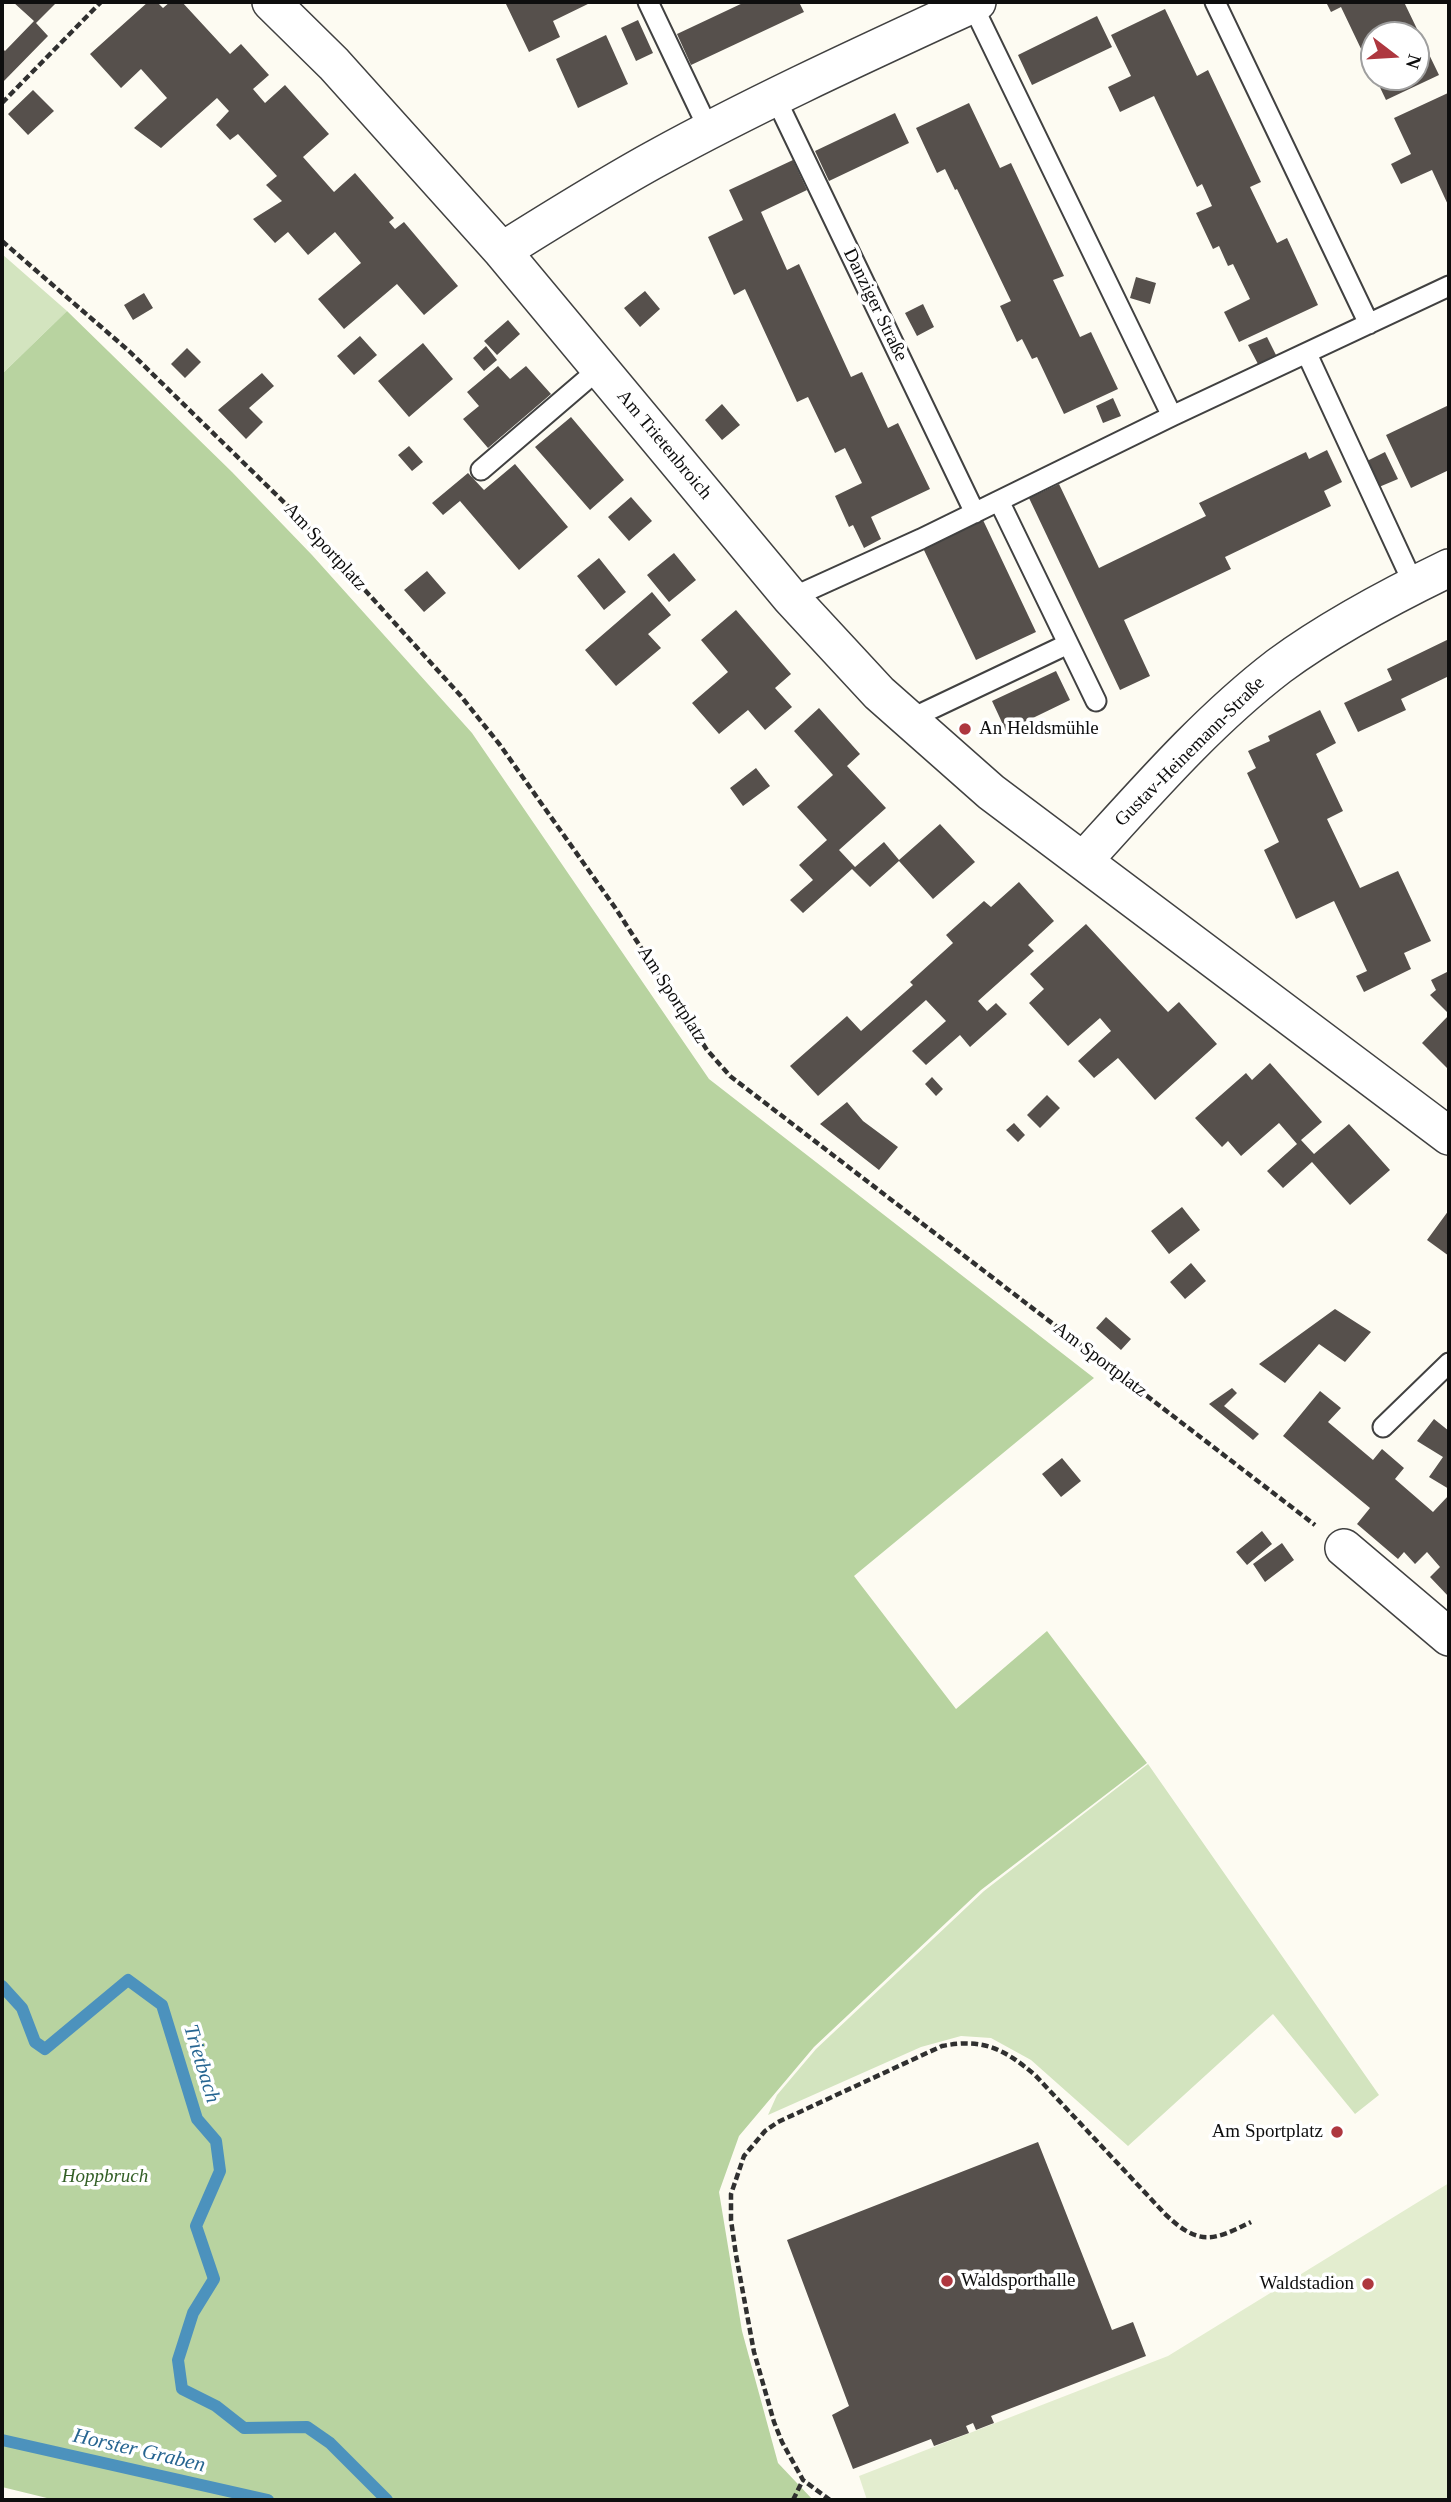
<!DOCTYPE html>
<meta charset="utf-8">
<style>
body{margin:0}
#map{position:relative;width:1451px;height:2502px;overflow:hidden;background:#fdfbf2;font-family:Georgia,serif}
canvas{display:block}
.frame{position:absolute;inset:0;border:4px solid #0e0e0e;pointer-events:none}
.north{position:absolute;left:1360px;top:21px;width:70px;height:70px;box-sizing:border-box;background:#fff;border:2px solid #9f9f9f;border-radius:50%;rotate:107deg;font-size:19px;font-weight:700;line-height:28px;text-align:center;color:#0e0e0e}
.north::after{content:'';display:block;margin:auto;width:24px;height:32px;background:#ae373f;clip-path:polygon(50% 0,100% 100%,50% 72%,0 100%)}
</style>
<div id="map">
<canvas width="1451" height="2502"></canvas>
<div class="frame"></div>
<div class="north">N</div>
</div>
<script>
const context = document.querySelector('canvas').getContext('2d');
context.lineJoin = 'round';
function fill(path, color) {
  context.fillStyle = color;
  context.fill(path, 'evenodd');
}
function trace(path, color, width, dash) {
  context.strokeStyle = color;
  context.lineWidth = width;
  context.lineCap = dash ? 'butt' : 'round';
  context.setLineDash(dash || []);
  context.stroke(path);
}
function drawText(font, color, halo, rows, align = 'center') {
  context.font = font + ' Georgia,serif';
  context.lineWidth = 7;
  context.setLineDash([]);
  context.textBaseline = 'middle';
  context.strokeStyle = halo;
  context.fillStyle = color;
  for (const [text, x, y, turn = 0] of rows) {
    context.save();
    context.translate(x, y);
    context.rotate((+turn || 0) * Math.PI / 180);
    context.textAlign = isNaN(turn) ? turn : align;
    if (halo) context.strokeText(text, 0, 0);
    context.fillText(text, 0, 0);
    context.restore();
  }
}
fill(new Path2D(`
 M2,254L67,311L2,374Z
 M1148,1764L1379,2095L1355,2114L1273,2014L1128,2146L1031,2060L991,2038L961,2036L921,2047L768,2115L777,2095L816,2049L984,1891Z`), '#d3e4bf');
fill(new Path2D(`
 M67,311L232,472L312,555L472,733L709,1079L1094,1378L854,1576L956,1709L1047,1631L1147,1763L981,1890L814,2047L739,2136L719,2192L742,2331L778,2463L813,2500H55L2,2487V374Z`), '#b8d3a0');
fill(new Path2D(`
 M1449,2183V2500H867L859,2476L1168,2356Z`), '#e3edcf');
trace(new Path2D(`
 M2,1986L22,2008L35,2042L45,2049L128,1980L162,2005L197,2119L216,2141L220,2171L196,2226L214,2279L193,2313L178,2360L182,2389L216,2406L244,2428L307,2427L330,2443L387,2500
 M2,2440L268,2500`), '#4c92bd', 12);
fill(new Path2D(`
 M13,2H57L36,23L48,36L2,83V48L5,51L34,21Z
 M148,2H157L163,8L170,2H182L230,54L241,44L269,75L253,89L265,103L285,85L329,134L303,157L334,192L355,173L394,218L389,222L395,229L404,222L458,286L424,315L397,284L344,329L318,299L361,263L335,232L308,255L288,232L275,243L253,219L282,201L266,185L277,176L238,134L230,140L216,125L229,111L217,98L161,148L134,128L167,98L141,69L121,88L90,54Z
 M505,2H592L553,21L560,37L529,52Z
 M745,2H799L804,12L691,65L677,34Z
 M1326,2H1404L1418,31L1415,32L1416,35H1374V76L1341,7L1331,12Z
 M1165,9L1197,76L1208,70L1261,182L1250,187L1277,243L1287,238L1318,305L1239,342L1224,312L1250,299L1233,264L1228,266L1219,246L1213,249L1196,213L1212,206L1202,184L1197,187L1154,96L1120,112L1108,87L1131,76L1111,35Z
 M1097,16L1112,47L1032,85L1018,55Z
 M638,20L653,53L636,61L621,28Z
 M606,35L628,84L578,108L556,59Z
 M1416,35L1421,45L1424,44L1439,75L1386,100L1375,77H1416Z
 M33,90L54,111L28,135L8,114Z
 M1448,93L1449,96V207L1432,170L1401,184L1391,164L1411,154L1394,118Z
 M969,103L1000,168L1011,163L1064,276L1053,280L1080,337L1091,332L1118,389L1064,414L1037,357L1032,359L1022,339L1017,342L1000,306L1011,301L957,189L955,190L945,169L937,173L916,128Z
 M895,113L909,143L829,181L815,151Z
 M793,160L807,190L761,212L787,270L799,264L851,377L862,372L888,428L898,423L930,489L871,517L881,539L864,548L853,525L849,527L835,496L862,483L845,448L835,453L808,397L797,402L745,289L734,295L708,237L743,220L729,190Z
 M1136,277L1156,283L1150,304L1130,298Z
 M645,291L660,309L640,327L624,308Z
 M144,293L153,308L133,320L124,305Z
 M923,304L934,327L917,336L905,313Z
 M508,320L520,334L497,355L484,341Z
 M360,336L377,355L354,375L337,356Z
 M1267,337L1276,355L1258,364L1248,345Z
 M423,343L453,379L409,417L378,381Z
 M486,346L497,360L484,371L473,358Z
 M187,348L201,362L185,378L171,364Z
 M498,366L510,379L526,366L551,394L488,448L463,419L479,406L467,392Z
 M262,373L274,386L249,408L263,422L246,439L218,410Z
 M1113,398L1121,416L1103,423L1096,406Z
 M722,404L740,425L722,440L705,420Z
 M1449,405V470L1411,488L1386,435Z
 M571,417L624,480L590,510L535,447Z
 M409,446L423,462L412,471L398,455Z
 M1327,450L1342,482L1324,491L1331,506L1225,557L1231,569L1124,620L1150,676L1120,690L1029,498L1059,484L1099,568L1206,516L1199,503L1306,452L1309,459Z
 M1385,452L1398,479L1379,487L1367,461Z
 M515,464L568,527L519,570L460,501L443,515L432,503L468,473L484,490Z
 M631,497L652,521L629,541L608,517Z
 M983,520L1036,632L976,660L923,548Z
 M674,553L696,580L669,602L647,575Z
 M599,558L626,592L604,610L577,576Z
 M427,571L446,593L424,612L404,590Z
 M652,592L671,615L648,634L661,648L616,686L585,650Z
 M736,610L791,674L775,688L792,707L765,730L748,710L719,734L692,703L728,672L701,640Z
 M1449,639V682L1447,677L1401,699L1406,710L1358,732L1344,703L1392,680L1387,669Z
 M1056,671L1070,700L1006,731L992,701Z
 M819,708L860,754L847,766L886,808L839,850L855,867L884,842L899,860L940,824L975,862L933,899L899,861L870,887L852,869L803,913L790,900L813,880L799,865L827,840L797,807L833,775L794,731Z
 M1320,710L1336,743L1316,754L1343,811L1327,819L1360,888L1398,871L1431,941L1404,953L1411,969L1364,992L1356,976L1367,971L1334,901L1296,919L1264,850L1279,842L1247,773L1256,768L1248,751L1270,741L1268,736Z
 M756,768L770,786L743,806L730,788Z
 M1019,882L1054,921L1028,945L1034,951L978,1001L987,1011L996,1003L1007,1014L970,1047L960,1035L926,1065L912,1051L946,1021L926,1000L818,1096L790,1066L847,1016L861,1031L913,985L910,982L953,943L946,935L984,901L991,907Z
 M1086,924L1168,1012L1179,1002L1217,1044L1155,1100L1118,1058L1094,1078L1078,1061L1111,1031L1100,1018L1068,1046L1029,1003L1044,989L1030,974Z
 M1449,971V1014L1430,995L1436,990L1431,980Z
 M1449,1015V1070L1422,1043Z
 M1270,1063L1322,1122L1301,1140L1314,1154L1349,1124L1390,1170L1350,1205L1312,1162L1283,1188L1267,1171L1297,1144L1279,1123L1241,1156L1228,1141L1222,1147L1195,1118L1246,1073L1252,1080Z
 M932,1077L943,1089L936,1096L925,1084Z
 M1047,1095L1060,1108L1040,1128L1027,1115Z
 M847,1102L863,1121L898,1147L879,1170L820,1124Z
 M1014,1123L1025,1135L1018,1142L1006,1130Z
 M1182,1207L1200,1230L1169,1254L1151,1231Z
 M1449,1210V1256L1427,1240Z
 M1191,1263L1206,1281L1185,1299L1170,1282Z
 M1335,1309L1371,1332L1345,1362L1319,1344L1285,1383L1259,1364Z
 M1106,1317L1131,1339L1121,1350L1096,1328Z
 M1232,1388L1237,1393L1224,1406L1259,1434L1253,1440L1209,1404Z
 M1320,1391L1341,1408L1328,1422L1373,1460L1382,1449L1404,1468L1395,1479L1433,1512L1449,1495V1597L1430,1577L1440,1567L1427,1552L1415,1564L1404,1552L1398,1559L1357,1524L1370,1508L1283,1436Z
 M1434,1419L1449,1431V1489L1429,1477L1443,1457L1417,1441Z
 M1062,1458L1081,1481L1061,1497L1042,1474Z
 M1262,1531L1272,1544L1247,1565L1236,1552Z
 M1282,1543L1294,1560L1265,1582L1253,1564Z
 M1038,2142L1112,2330L1133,2322L1146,2356L991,2416L994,2423L976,2430L973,2423L966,2426L969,2433L934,2446L931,2439L853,2469L832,2415L849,2406L787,2240Z`), '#56504c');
const service = new Path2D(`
 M648,2L709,130
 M1215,2L1369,324
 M972,4L1172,416
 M775,97L975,513
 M1307,354L1414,585
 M481,470L600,368
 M999,501L1096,701
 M791,598L921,539L1172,416L1449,286
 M908,720L1068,644
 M1383,1427L1449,1363`);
const minor = new Path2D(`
 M271,2L334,64L502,251L791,598L879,693L991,792L1449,1136
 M502,251C553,219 604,187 657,158C761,101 869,52 977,2
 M1083,861C1145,793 1206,722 1279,666C1332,627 1391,596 1449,568
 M1344,1548L1449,1637`);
trace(service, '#414141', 23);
trace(minor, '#414141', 40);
trace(new Path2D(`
 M2,103L101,2
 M2,241L129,351L295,513L460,695L500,745L616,909L707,1050L730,1076L1315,1525
 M793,2500L803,2480
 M830,2500L803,2480L782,2442L774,2422L754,2352L736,2255L731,2220V2194L744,2156L765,2131L778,2122L942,2046C984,2038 1004,2049 1035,2075L1166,2215C1199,2246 1213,2241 1251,2222`), '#303030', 4.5, [7, 3.5]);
trace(service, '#fff', 19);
trace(minor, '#fff', 37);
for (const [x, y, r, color] of [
 [965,729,7,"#ae373f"],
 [1337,2132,7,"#ae373f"],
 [947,2281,7,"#ae373f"],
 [1368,2284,7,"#ae373f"]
]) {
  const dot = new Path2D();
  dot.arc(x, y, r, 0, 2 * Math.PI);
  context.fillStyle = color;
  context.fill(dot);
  trace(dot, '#fff', 2.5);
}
drawText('19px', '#0e0e0e', '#fff', [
 ["Danziger Straße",875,305,64],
 ["Am Trietenbroich",664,445,50],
 ["Am Sportplatz",325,547,47],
 ["Gustav-Heinemann-Straße",1190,752,-45],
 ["Am Sportplatz",672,995,57],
 ["Am Sportplatz",1100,1360,37]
]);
drawText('19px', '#0e0e0e', '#fff', [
 ["An Heldsmühle",979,729],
 ["Am Sportplatz",1323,2132,"right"],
 ["Waldsporthalle",961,2281],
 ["Waldstadion",1354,2284,"right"]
], 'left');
drawText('italic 19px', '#335f26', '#fff', [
 ["Hoppbruch",105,2177]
]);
drawText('italic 21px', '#266591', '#fff', [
 ["Trietbach",201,2064,73],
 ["Horster Graben",139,2451,13]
]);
</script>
